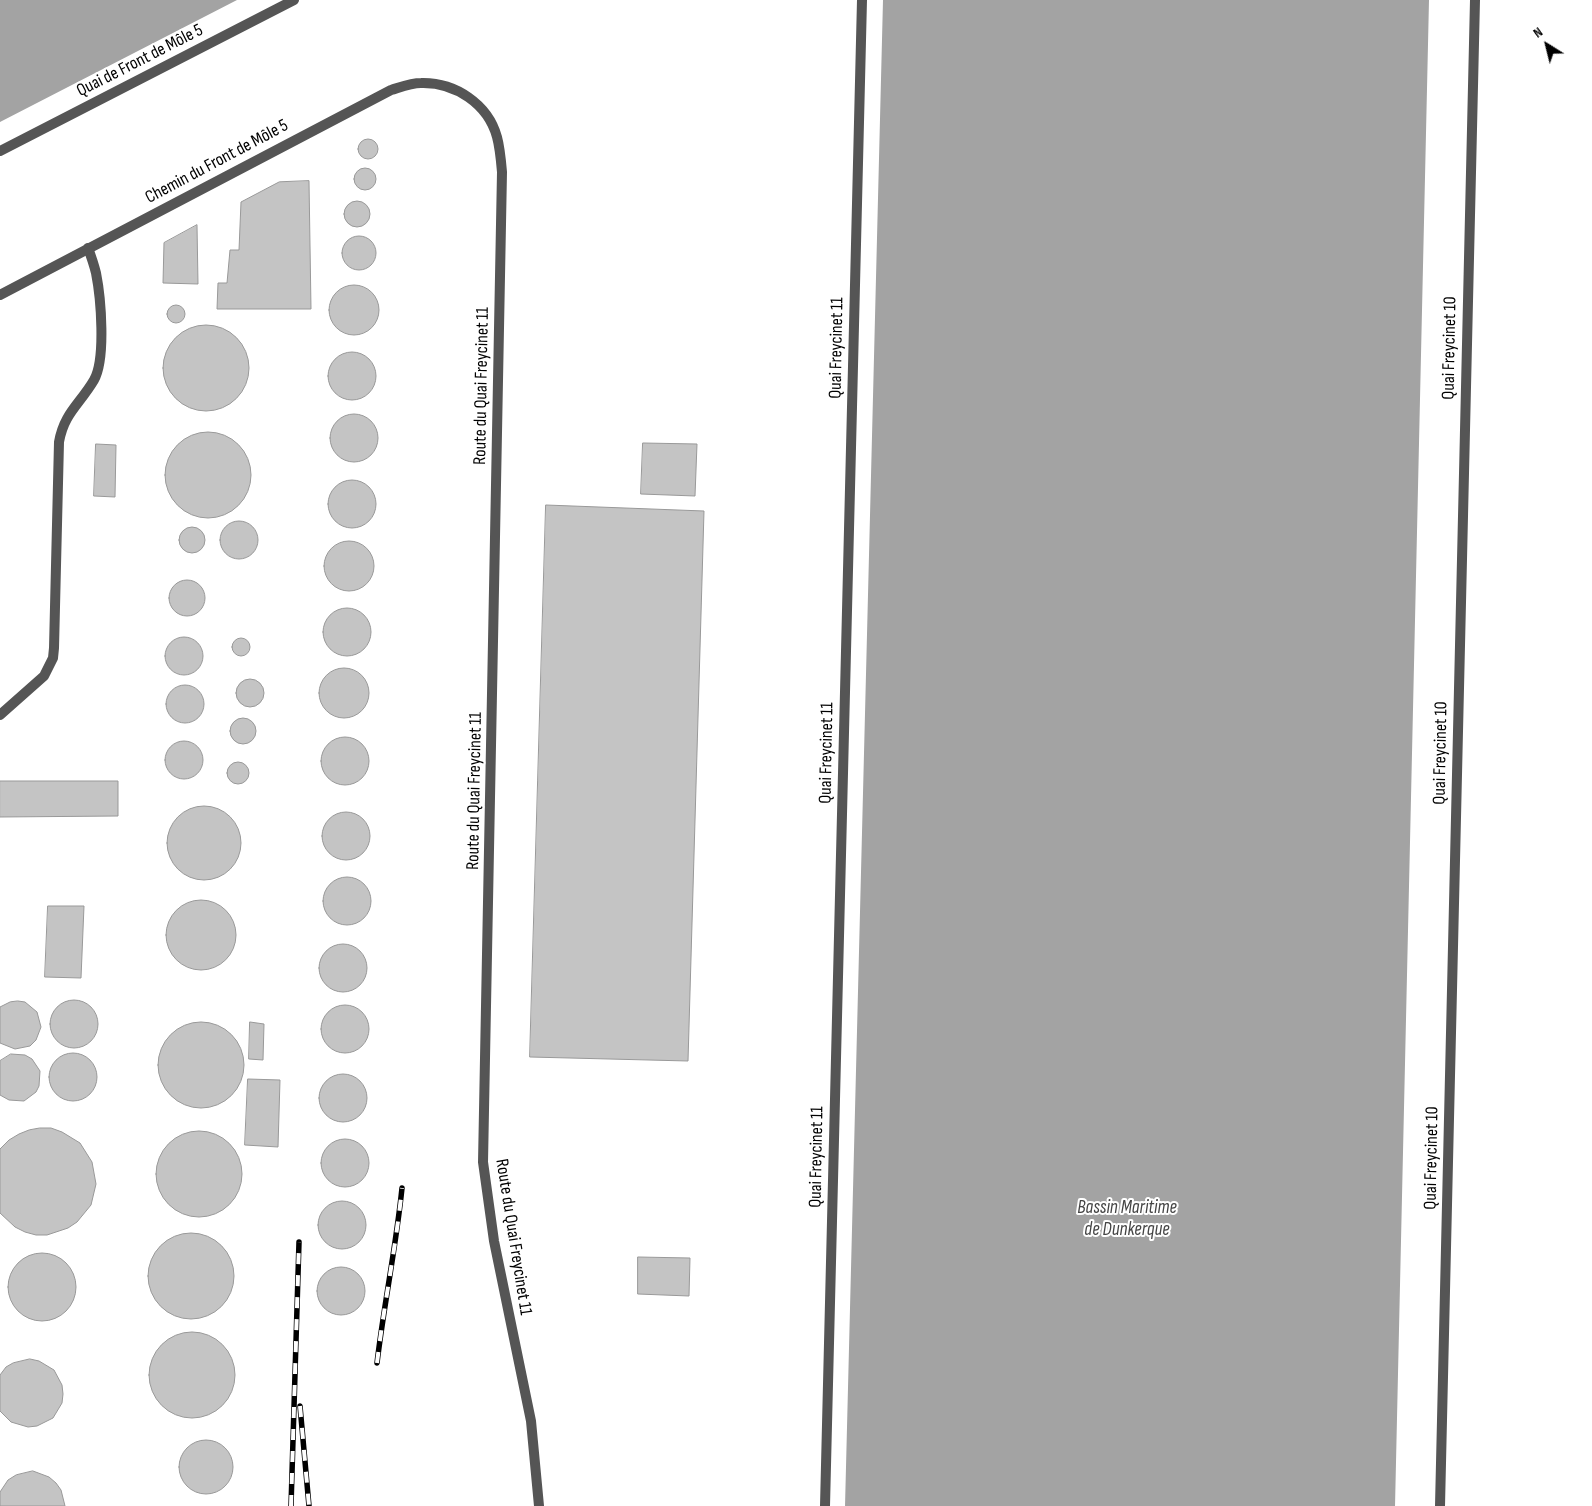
<!DOCTYPE html>
<meta charset="utf-8">
<style>
body{margin:0}
#map{position:relative;width:1592px;height:1506px;overflow:hidden;background:#fff;font-family:"Sofia Sans Condensed",sans-serif}
canvas{display:block}
.north{position:absolute;left:1522px;top:20px;width:50px;height:50px;-webkit-text-stroke:4px #fff;paint-order:stroke;rotate:324deg;font-size:14px;font-weight:700;line-height:20px;text-align:center;color:#000}
.north::after{content:'';display:block;margin:auto;width:18px;height:22px;background:#000;clip-path:polygon(50% 0,100% 100%,50% 72%,0 100%)}
</style>
<div id="map">
<canvas width="1592" height="1506"></canvas>
<div class="north">N</div>
</div>
<script>
const context = document.querySelector('canvas').getContext('2d');
context.lineJoin = 'round';
function fill(path, color) {
  context.fillStyle = color;
  context.fill(path, 'evenodd');
}
function trace(path, color, width, dash) {
  context.strokeStyle = color;
  context.lineWidth = width;
  context.lineCap = dash ? 'butt' : 'round';
  context.setLineDash(dash || []);
  context.stroke(path);
}
function drawText(font, color, halo, rows, align = 'center') {
  context.font = font + ' "Sofia Sans Condensed",sans-serif';
  context.lineWidth = 4;
  context.setLineDash([]);
  context.textBaseline = 'middle';
  context.strokeStyle = halo;
  context.fillStyle = color;
  for (const [text, x, y, turn = 0] of rows) {
    context.save();
    context.translate(x, y);
    context.rotate((+turn || 0) * Math.PI / 180);
    context.textAlign = isNaN(turn) ? turn : align;
    if (halo) context.strokeText(text, 0, 0);
    context.fillText(text, 0, 0);
    context.restore();
  }
}
fill(new Path2D(`
 M0,0H237L0,122Z
 M883,0H1429L1395,1506H845Z`), '#a3a3a3');
const building = new Path2D(`
 M358 149a10 10 0 1 1 20 0a10 10 0 1 1-20 0Z
 M354 179a11 11 0 1 1 22 0a11 11 0 1 1-22 0Z
 M309,181L311,309H217L218,283H227L230,250H239L241,202L279,182Z
 M344 214a13 13 0 1 1 26 0a13 13 0 1 1-26 0Z
 M197,225L198,284L163,283L164,243Z
 M342 253a17 17 0 1 1 34 0a17 17 0 1 1-34 0Z
 M329 310a25 25 0 1 1 50 0a25 25 0 1 1-50 0Z
 M167 314a9 9 0 1 1 18 0a9 9 0 1 1-18 0Z
 M163 368a43 43 0 1 1 86 0a43 43 0 1 1-86 0Z
 M328 376a24 24 0 1 1 48 0a24 24 0 1 1-48 0Z
 M330 438a24 24 0 1 1 48 0a24 24 0 1 1-48 0Z
 M165 475a43 43 0 1 1 86 0a43 43 0 1 1-86 0Z
 M643,443L697,444L695,496L641,494Z
 M96,444L116,445L115,497L94,496Z
 M328 504a24 24 0 1 1 48 0a24 24 0 1 1-48 0Z
 M546,505L704,511L688,1061L530,1057Z
 M220 540a19 19 0 1 1 38 0a19 19 0 1 1-38 0Z
 M179 540a13 13 0 1 1 26 0a13 13 0 1 1-26 0Z
 M324 566a25 25 0 1 1 50 0a25 25 0 1 1-50 0Z
 M169 598a18 18 0 1 1 36 0a18 18 0 1 1-36 0Z
 M323 632a24 24 0 1 1 48 0a24 24 0 1 1-48 0Z
 M165 656a19 19 0 1 1 38 0a19 19 0 1 1-38 0Z
 M232 647a9 9 0 1 1 18 0a9 9 0 1 1-18 0Z
 M319 693a25 25 0 1 1 50 0a25 25 0 1 1-50 0Z
 M236 693a14 14 0 1 1 28 0a14 14 0 1 1-28 0Z
 M166 704a19 19 0 1 1 38 0a19 19 0 1 1-38 0Z
 M230 731a13 13 0 1 1 26 0a13 13 0 1 1-26 0Z
 M321 761a24 24 0 1 1 48 0a24 24 0 1 1-48 0Z
 M165 760a19 19 0 1 1 38 0a19 19 0 1 1-38 0Z
 M227 773a11 11 0 1 1 22 0a11 11 0 1 1-22 0Z
 M0,781H118V816L0,817Z
 M167 843a37 37 0 1 1 74 0a37 37 0 1 1-74 0Z
 M322 836a24 24 0 1 1 48 0a24 24 0 1 1-48 0Z
 M323 901a24 24 0 1 1 48 0a24 24 0 1 1-48 0Z
 M166 935a35 35 0 1 1 70 0a35 35 0 1 1-70 0Z
 M48,906H84L81,978L45,977Z
 M319 968a24 24 0 1 1 48 0a24 24 0 1 1-48 0Z
 M50 1024a24 24 0 1 1 48 0a24 24 0 1 1-48 0Z
 M18,1001L25,1002L37,1012L41,1027L36,1040L30,1046L15,1049L0,1043V1007L10,1002Z
 M321 1029a24 24 0 1 1 48 0a24 24 0 1 1-48 0Z
 M158 1065a43 43 0 1 1 86 0a43 43 0 1 1-86 0Z
 M250,1022L264,1024L263,1060L249,1059Z
 M49 1077a24 24 0 1 1 48 0a24 24 0 1 1-48 0Z
 M11,1054L25,1055L32,1059L40,1071L39,1086L36,1092L24,1101L9,1100L0,1095V1061Z
 M319 1098a24 24 0 1 1 48 0a24 24 0 1 1-48 0Z
 M248,1079L280,1080L278,1147L245,1145Z
 M40,1128H51L62,1132L80,1143L92,1162L96,1184L91,1205L77,1222L68,1228L47,1235H36L25,1232L15,1227L0,1213V1149L9,1140L19,1134L29,1130Z
 M156 1174a43 43 0 1 1 86 0a43 43 0 1 1-86 0Z
 M321 1163a24 24 0 1 1 48 0a24 24 0 1 1-48 0Z
 M318 1225a24 24 0 1 1 48 0a24 24 0 1 1-48 0Z
 M148 1276a43 43 0 1 1 86 0a43 43 0 1 1-86 0Z
 M8 1287a34 34 0 1 1 68 0a34 34 0 1 1-68 0Z
 M638,1257L690,1258L689,1296L638,1294Z
 M317 1291a24 24 0 1 1 48 0a24 24 0 1 1-48 0Z
 M149 1375a43 43 0 1 1 86 0a43 43 0 1 1-86 0Z
 M30,1359L39,1361L54,1370L62,1385L63,1394L62,1403L53,1418L37,1426L28,1427L11,1422L0,1411V1375L6,1367L13,1363Z
 M179 1467a27 27 0 1 1 54 0a27 27 0 1 1-54 0Z
 M33,1471L49,1477L56,1483L61,1490L65,1506H0V1492L8,1480L16,1475Z`);
fill(building, '#c4c4c4');
trace(building, '#999', 1);
trace(new Path2D(`
 M0,151L294,0
 M0,715L44,676L53,658L54,648L59,442C64,413 80,404 94,380C106,359 101,298 96,273C94,265 91,256 88,248
 M825,1506L862,0
 M1440,1506L1475,0`), '#555', 10);
trace(new Path2D(`
 M0,295L391,90C401,87 411,83 421,83C455,82 488,104 497,137C500,148 501,160 502,172L483,1162L494,1241L531,1421L539,1506`), '#555', 10);
const rail = new Path2D(`
 M377,1363C384,1304 396,1247 402,1188
 M300,1406L309,1506
 M291,1506L299,1242`);
trace(rail, '#000', 5.5);
trace(rail, '#fff', 4, [11]);
drawText('18px', '#000', '#fff', [
 ["Quai de Front de Môle 5",140,61,-27],
 ["Chemin du Front de Môle 5",217,162,-28],
 ["Quai Freycinet 11",837,348,-89],
 ["Quai Freycinet 10",1450,348,-89],
 ["Route du Quai Freycinet 11",482,386,-89],
 ["Quai Freycinet 11",827,753,-89],
 ["Quai Freycinet 10",1441,753,-89],
 ["Route du Quai Freycinet 11",475,791,-89],
 ["Quai Freycinet 11",817,1157,-89],
 ["Quai Freycinet 10",1432,1158,-89],
 ["Route du Quai Freycinet 11",513,1237,81]
]);
drawText('italic 19px', '#444', '#fff', [
 ["Bassin Maritime",1127,1208],
 ["de Dunkerque",1127,1230]
]);
</script>
